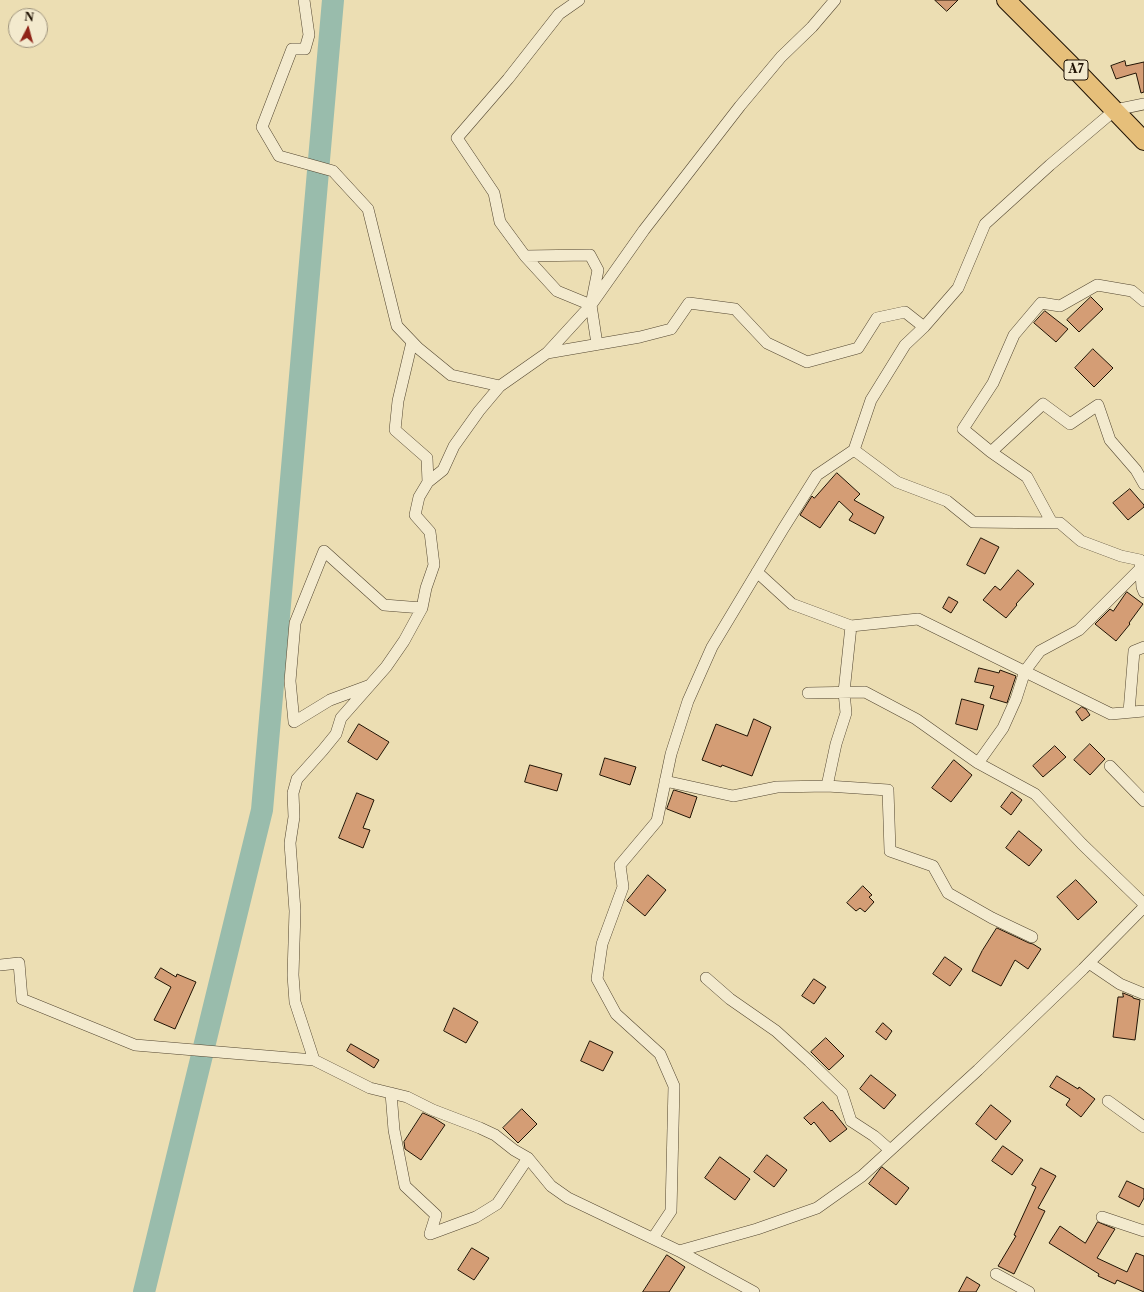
<!DOCTYPE html>
<style>
body{margin:0}
#map{position:relative;width:1144px;height:1292px;overflow:hidden;background:#ecdeb3;font-family:"Libre Caslon Text",serif}
canvas{display:block}
.north{position:absolute;left:8px;top:8px;width:40px;height:40px;box-sizing:border-box;background:#f3eace;border:1px solid #9f947d;border-radius:50%;rotate:6deg;font-size:11px;font-weight:700;line-height:16px;text-align:center;color:#201304}
.north::after{content:'';display:block;margin:auto;width:14px;height:18px;background:#8f2418;clip-path:polygon(50% 0,100% 100%,50% 72%,0 100%)}
</style>
<div id="map">
<canvas width="1144" height="1292"></canvas>
<div class="north">N</div>
</div>
<script>
const context = document.querySelector('canvas').getContext('2d');
context.lineJoin = 'round';
function trace(path, color, width, dash) {
  context.strokeStyle = color;
  context.lineWidth = width;
  context.lineCap = dash ? 'butt' : 'round';
  context.setLineDash(dash || []);
  context.stroke(path);
}
function fill(path, color) {
  context.fillStyle = color;
  context.fill(path, 'evenodd');
}
function drawText(font, color, halo, rows, align = 'center') {
  context.font = font + ' "Libre Caslon Text",serif';
  context.lineWidth = 3;
  context.setLineDash([]);
  context.textBaseline = 'middle';
  context.strokeStyle = halo;
  context.fillStyle = color;
  for (const [text, x, y, turn = 0] of rows) {
    context.save();
    context.translate(x, y);
    context.rotate((+turn || 0) * Math.PI / 180);
    context.textAlign = isNaN(turn) ? turn : align;
    if (halo) context.strokeText(text, 0, 0);
    context.fillText(text, 0, 0);
    context.restore();
  }
}
trace(new Path2D(`
 M144,1292L262,810L333,0`), '#99bcac', 22);
const building = new Path2D(`
 M935,0H958L947,11Z
 M1125,61L1126,66L1144,62V92L1141,93L1136,73L1116,79L1111,66Z
 M1091,297L1103,309L1079,332L1067,320Z
 M1045,311L1068,329L1056,342L1034,323Z
 M1093,349L1113,368L1094,387L1075,368Z
 M837,473L860,494L854,500L884,517L875,534L849,520L853,514L839,501L820,528L800,515L812,496L814,498Z
 M1130,489L1144,505V507L1128,520L1113,503Z
 M981,538L999,547L985,574L967,565Z
 M1018,570L1034,584L1016,604L1017,605L1006,618L983,600L995,586L1000,590Z
 M1127,592L1143,604L1129,623L1130,624L1116,641L1095,624L1110,609L1113,611Z
 M949,597L958,602L951,613L943,608Z
 M979,668L999,673L1000,670L1016,676L1007,703L990,698L994,686L975,682Z
 M962,699L984,705L977,730L956,724Z
 M1082,707L1086,709L1090,715L1082,721L1076,712Z
 M754,719L771,727L752,776L722,765L721,767L702,760L716,724L747,736Z
 M359,724L389,742L377,760L348,742Z
 M1090,744L1105,759L1090,775L1074,760Z
 M1055,746L1066,757L1043,777L1033,766Z
 M605,758L636,767L630,785L600,775Z
 M954,760L972,775L951,802L932,788Z
 M530,765L562,774L557,791L525,782Z
 M674,790L697,797L690,818L667,809Z
 M1012,792L1022,800L1011,815L1001,807Z
 M357,793L374,800L363,828L370,830L363,848L339,838Z
 M1019,831L1042,850L1029,866L1006,848Z
 M648,875L666,890L645,916L627,901Z
 M1076,880L1097,902L1078,920L1057,897Z
 M863,886L872,895L869,897L874,902L865,912L860,908L856,911L847,903Z
 M997,928L1029,943L1033,944L1041,949L1028,969L1015,960L1001,986L972,971L982,951Z
 M945,957L962,969L950,986L933,974Z
 M161,968L176,977L177,974L196,982L175,1029L154,1020L171,987L155,978Z
 M814,979L826,987L814,1004L802,996Z
 M1123,993L1133,997V998L1140,1000L1135,1040L1113,1037L1118,997H1123Z
 M454,1008L478,1022L466,1043L444,1031Z
 M883,1023L892,1031L886,1040L876,1032Z
 M826,1038L844,1056L829,1070L811,1052Z
 M590,1041L613,1052L603,1071L581,1061Z
 M351,1044L379,1060L374,1068L347,1051Z
 M871,1075L896,1095L884,1109L860,1089Z
 M1057,1076L1078,1089L1079,1087L1095,1099L1081,1117L1066,1105L1070,1099L1050,1087Z
 M823,1102L831,1111L832,1110L847,1129L830,1142L814,1122L811,1125L804,1118Z
 M991,1105L1011,1121L996,1140L976,1124Z
 M522,1109L537,1124L518,1143L503,1128Z
 M423,1113L434,1118L445,1125L421,1160L405,1149L404,1142Z
 M1003,1146L1023,1160L1012,1175L992,1161Z
 M767,1155L787,1170L774,1187L754,1172Z
 M720,1157L750,1179L735,1200L705,1178Z
 M882,1167L909,1188L896,1205L869,1184Z
 M1041,1168L1056,1176L1038,1208L1045,1211L1014,1274L998,1266L1016,1236L1014,1235L1036,1187L1032,1185Z
 M1127,1181L1144,1189V1198L1139,1207L1119,1197Z
 M1098,1222L1115,1229L1097,1258L1127,1272L1136,1253L1144,1256V1292L1117,1280L1115,1284L1098,1276L1099,1274L1049,1243L1060,1226L1085,1243Z
 M472,1248L489,1258L474,1280L458,1270Z
 M667,1255L685,1267L669,1292H643Z
 M967,1277L980,1285L976,1292H959Z`);
fill(building, '#d49d75');
trace(building, '#201304', 1);
const minor = new Path2D(`
 M304,0L309,35L305,49H292L262,127L279,156L333,171L368,209L397,326L418,348L451,375L500,386
 M525,256L500,222L494,193L457,138L508,79L559,14L579,0
 M591,305L557,291L525,256L590,255L598,270L591,305L597,344
 M412,342L398,401L395,430L427,458L428,482
 M547,353L640,337L671,329L689,303L735,309L767,343L807,362L858,348L877,318L905,312L924,327
 M854,450L897,482L947,501L973,522L1060,523L1081,541L1121,556L1140,560L1142,587L1144,592
 M991,452L1043,404L1070,424L1098,405L1110,440L1136,470L1144,484
 M1052,523L1027,477L991,452L963,429L993,383L1014,335L1041,303L1060,306L1097,285L1132,291L1144,301
 M757,572L792,604L851,626L918,619L1111,714L1144,711
 M368,686L330,700L294,722L290,681L295,623L324,551L384,605L422,608
 M808,693L865,692L916,719L978,763L1035,794L1082,844L1144,904
 M1129,712L1134,651L1144,647
 M978,763L1003,728L1016,699L1025,671L1040,651L1079,630L1141,568L1143,565
 M1110,766L1144,801
 M665,781L733,796L777,787L827,786L836,744L846,713L844,692L851,626
 M827,786L888,790L890,851L933,866L948,893L992,918L1032,937
 M1089,963L1120,984L1144,994
 M0,965L19,963L22,999L135,1045L314,1060
 M706,978L730,999L776,1031L809,1061L842,1093L851,1121L874,1136L890,1150
 M391,1093L394,1130L405,1186L436,1215L430,1234L476,1217L497,1204L528,1158
 M1108,1101L1144,1127
 M1102,1217L1144,1231
 M653,1238L671,1211L674,1086L660,1054L616,1014L597,979L602,944L623,887L620,865L657,821L671,754L688,701L712,647L783,529L817,475L854,450L871,400L905,345L924,327L958,288L985,224L1050,165L1115,110L1144,104
 M679,1251L757,1229L817,1208L862,1176L978,1070L1083,969L1144,907
 M996,1274L1029,1292
 M754,1292L679,1251L568,1198L551,1186L528,1158L514,1150L495,1135L480,1128L433,1110L407,1097L370,1088L314,1060L295,1002L293,975L295,911L290,843L294,817L293,793L297,779L323,750L336,734L341,718L386,667L404,641L422,608L426,588L434,565L430,532L415,515L419,497L428,482L443,470L454,446L479,411L500,386L547,353L591,305L644,230L740,106L781,57L812,27L835,0`);
const trunk = new Path2D(`
 M1006,0L1070,64L1144,141`);
trace(minor, '#534630', 12);
trace(trunk, '#201304', 20);
trace(minor, '#f3eace', 11);
trace(trunk, '#e6bf7a', 18);
for (const [x, y, w] of [
 [1076,70,24]
]) {
  const box = new Path2D();
  box.roundRect(x - w / 2, y - 10, w, 20, 3);
  context.fillStyle = '#f3eace';
  context.fill(box);
  trace(box, '#201304', 1);
}
drawText('bold 12px', '#201304', null, [
 ["A7",1076,70]
]);
</script>
